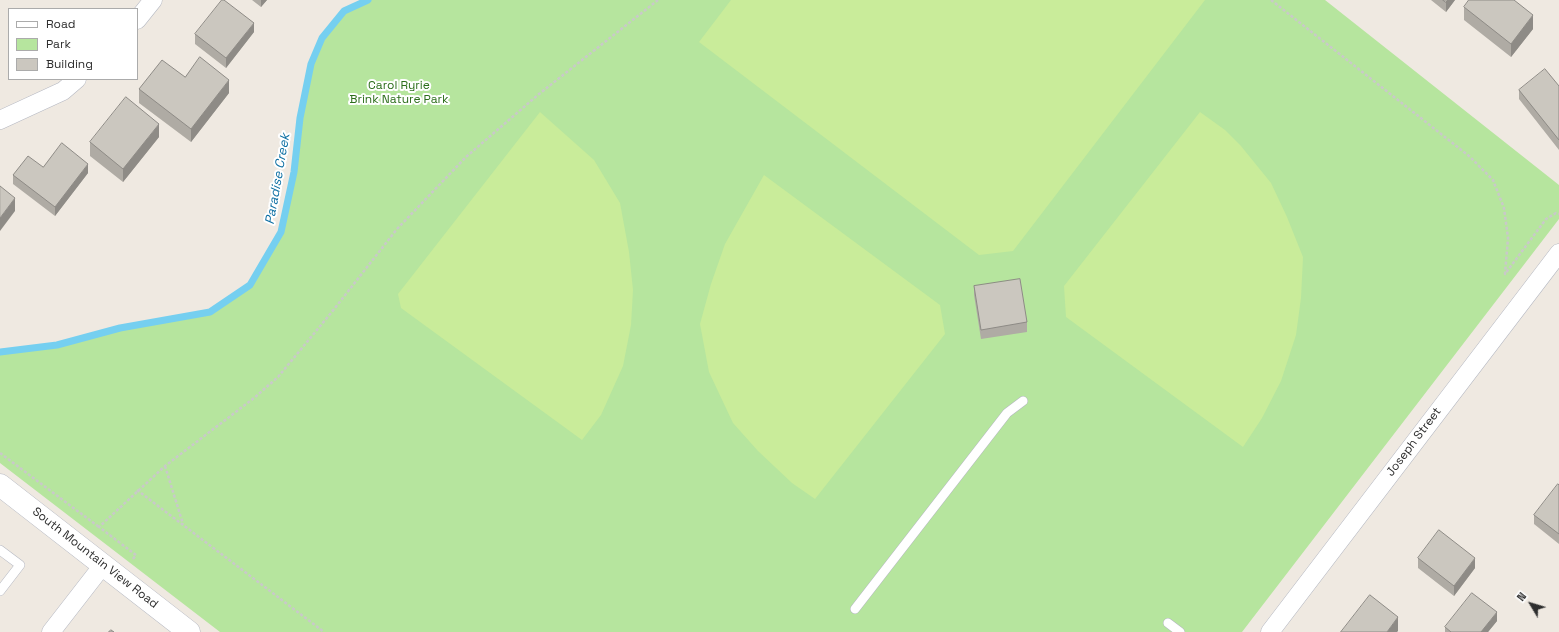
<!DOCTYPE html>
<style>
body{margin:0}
#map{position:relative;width:1559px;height:632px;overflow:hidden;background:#efe9e1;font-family:"Space Grotesk",sans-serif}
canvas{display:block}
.legend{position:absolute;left:8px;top:8px;width:130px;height:72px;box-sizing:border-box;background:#fff;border:1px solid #ababab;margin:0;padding:5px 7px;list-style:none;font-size:12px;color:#2e2e2e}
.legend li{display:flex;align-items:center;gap:8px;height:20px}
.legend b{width:20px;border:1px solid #ababab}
.north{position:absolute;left:1511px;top:584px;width:40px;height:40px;-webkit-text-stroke:3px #fff;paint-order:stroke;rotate:308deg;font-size:11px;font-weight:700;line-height:16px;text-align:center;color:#2e2e2e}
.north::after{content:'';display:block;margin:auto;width:14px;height:18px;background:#2e2e2e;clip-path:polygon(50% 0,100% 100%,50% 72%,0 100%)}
</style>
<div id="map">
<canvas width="1559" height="632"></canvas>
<ul class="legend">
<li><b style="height:5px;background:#fff"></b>Road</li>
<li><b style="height:11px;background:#b6e59e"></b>Park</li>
<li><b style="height:11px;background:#cbc7bf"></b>Building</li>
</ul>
<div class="north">N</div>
</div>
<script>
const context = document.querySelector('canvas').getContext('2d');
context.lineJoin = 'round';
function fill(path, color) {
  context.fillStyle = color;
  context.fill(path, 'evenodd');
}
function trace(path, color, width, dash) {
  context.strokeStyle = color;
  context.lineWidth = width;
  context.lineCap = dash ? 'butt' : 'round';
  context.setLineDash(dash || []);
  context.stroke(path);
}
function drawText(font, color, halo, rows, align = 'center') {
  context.font = font + ' "Space Grotesk",sans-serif';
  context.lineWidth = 4;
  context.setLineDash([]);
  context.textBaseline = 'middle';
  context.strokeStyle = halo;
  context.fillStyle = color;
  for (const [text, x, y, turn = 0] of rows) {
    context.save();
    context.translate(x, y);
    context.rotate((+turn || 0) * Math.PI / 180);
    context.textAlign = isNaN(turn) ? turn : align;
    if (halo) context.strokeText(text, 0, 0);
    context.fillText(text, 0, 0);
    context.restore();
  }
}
fill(new Path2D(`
 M368,0H1325L1559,185V219L1242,632H220L0,463V352L57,345L120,328L210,312L250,285L281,232L294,172L300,118L311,64L322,38L344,11Z`), '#b6e59e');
fill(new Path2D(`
 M731,0H1205L1013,251L979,255L699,42Z
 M540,112L594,160L620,203L629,252L633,290L631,325L623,366L601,415L582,440L401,308L398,294Z
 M1200,112L1225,130L1241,146L1271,183L1287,217L1303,257L1301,298L1296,335L1281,381L1262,418L1243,447L1066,317L1064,286Z
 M764,175L940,305L945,334L815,499L792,483L758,451L733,423L709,372L700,324L711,284L725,244Z`), '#c9ec9a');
trace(new Path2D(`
 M0,352L57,345L120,328L210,312L250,285L281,232L294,172L300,118L311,64L322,38L344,11L368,0`), '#75cff0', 7);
const lane = new Path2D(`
 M0,550L20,565L0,591
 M855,609L1007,413L1023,401
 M1168,623L1180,632`);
const street = new Path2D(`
 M137,20L153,0
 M0,120L63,91L77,79
 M51,632L103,565
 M1270,632L1559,253`);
const secondary = new Path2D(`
 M0,485L189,632`);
trace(lane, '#b4b7c1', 10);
trace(street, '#b4b7c1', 19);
trace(secondary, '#b4b7c1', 23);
trace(new Path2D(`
 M1271,0L1469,156L1493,180L1504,208L1508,238L1505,274L1546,219L1556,213L1559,214
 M0,453L99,527
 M165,466L183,524
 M137,490L324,632
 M133,559L136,555L99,527L165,466L254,398L278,377L331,313L397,229L466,157L539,94L658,0`), '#c9c9c9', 2.5, [3, 2]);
trace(lane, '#fff', 9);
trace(street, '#fff', 18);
trace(secondary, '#fff', 22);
fill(new Path2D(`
 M252,0H267L261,7Z
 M1431,0H1455L1446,12Z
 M1515,1L1533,29L1511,57L1464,20V7Z
 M254,32L226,68L195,44V34Z
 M185,77L229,93L191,142L139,103V89Z
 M1559,86V150L1519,99V90Z
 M159,137L123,182L90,156V142Z
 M43,167L88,173L55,216L13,184V175Z
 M974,286L1027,322V332L981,339L974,295Z
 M1559,485V544L1534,524V515Z
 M1418,558L1475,568L1454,596L1418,568Z
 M1497,621L1488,632H1445V627Z`), '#afaba4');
fill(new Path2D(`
 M261,0H267L261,7Z
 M1448,0H1455L1446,12V2Z
 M1533,15V29L1511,57V44Z
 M254,23V32L226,68V58Z
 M229,80V93L191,142V129Z
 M159,124V137L123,182V169Z
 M88,164V173L55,216V207Z
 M15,198V211L0,231V218Z
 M1475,558V568L1454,596V586Z
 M1497,612V621L1488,632H1481Z
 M1398,617V631L1397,632H1387Z`), '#8e8b86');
const building = new Path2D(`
 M222,0H224L254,23L226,58L195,34Z
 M1443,0H1448L1446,2Z
 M1469,0H1514L1533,15L1511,44L1464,7Z
 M200,57L229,80L191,129L139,89L162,60L185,77Z
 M1545,69L1559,86V140L1519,90Z
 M126,97L159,124L123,169L90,142Z
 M62,143L88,164L55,207L13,175L28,156L43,167Z
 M0,186L15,198L0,218Z
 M1020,279L1027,322L981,330L974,286Z
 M1558,484L1559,485V534L1534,515Z
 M1439,530L1475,558L1454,586L1418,558Z
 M1472,593L1497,612L1481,632H1451L1445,627Z
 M1370,595L1398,617L1387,632H1341Z
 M111,630L114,632H109Z`);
fill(building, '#cbc7bf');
trace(building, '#8e8b86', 1);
drawText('12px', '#2c6e1b', '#fff', [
 ["Carol Ryrie",399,86],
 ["Brink Nature Park",399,100]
]);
drawText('12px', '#2e2e2e', '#fff', [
 ["Joseph Street",1414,442,-53],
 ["South Mountain View Road",95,558,38]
]);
drawText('italic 13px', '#0d6fa3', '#fff', [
 ["Paradise Creek",278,179,-80]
]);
</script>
